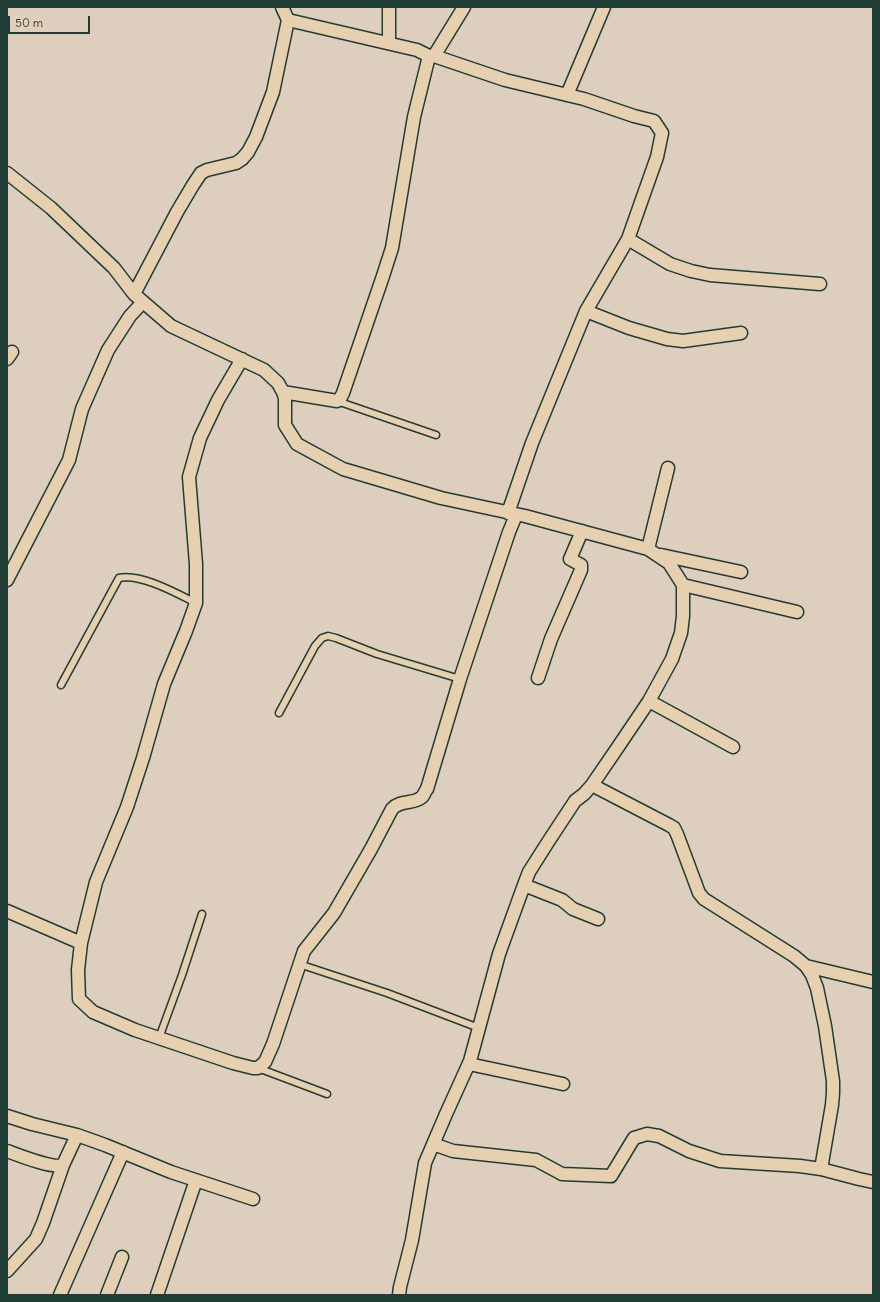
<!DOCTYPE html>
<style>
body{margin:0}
#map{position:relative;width:880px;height:1302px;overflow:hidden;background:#ddcebd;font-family:Delius,sans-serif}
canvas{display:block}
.frame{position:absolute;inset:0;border:8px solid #1f3d34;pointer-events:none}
.scale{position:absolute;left:8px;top:16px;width:82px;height:18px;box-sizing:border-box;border:2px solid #1f3d34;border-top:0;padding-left:5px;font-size:12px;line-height:14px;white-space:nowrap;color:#1f3d34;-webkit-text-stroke:3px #e6d0af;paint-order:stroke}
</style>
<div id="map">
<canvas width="880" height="1302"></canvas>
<div class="frame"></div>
<div class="scale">50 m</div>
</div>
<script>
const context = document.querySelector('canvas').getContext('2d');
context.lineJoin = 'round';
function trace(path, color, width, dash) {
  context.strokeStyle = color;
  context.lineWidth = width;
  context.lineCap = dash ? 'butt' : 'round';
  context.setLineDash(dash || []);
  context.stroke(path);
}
const lane = new Path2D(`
 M337,401L436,435
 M61,685L119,578C140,573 176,593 196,603
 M279,713L315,646L322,638L328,636L336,638L377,654L460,679
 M299,964L387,993L479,1028
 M159,1038L182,975L202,914
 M258,1068L327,1094`);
const street = new Path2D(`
 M282,7L288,20
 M389,7V43
 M434,56L464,7
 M567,95L604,7
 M7,173L51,208L114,268L134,294L171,326L264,370L278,383L283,392L285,398V425L297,444L343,469L441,498L525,516L648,549L669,563L683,585V616L681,633L672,659L649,701L618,747L592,785L584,794L575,801L548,842L529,872L524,885L499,954L470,1061L446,1114L425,1163L412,1240L400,1287L399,1295
 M628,239L670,264L691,271L710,275L820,284
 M134,294L177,212L193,185L201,173L207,170L236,163L242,159L248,152L256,137L273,92L288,20L417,50L429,56H434L505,80L584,99L634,116L654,121L662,133L657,157L628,239L586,311L532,443L508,513
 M586,311L629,328L667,339L683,341L741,333
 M7,359L12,352
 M242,359L218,400L200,438L189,477L196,564V603L186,631L164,684L143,758L127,807L96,882L81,943L78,970L79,999L93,1012L135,1030L233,1063L253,1068H258L265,1062L273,1044L304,951L334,913L371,849L392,809C401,799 413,805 422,797C424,795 425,791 427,789L460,679L509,532L516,515
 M283,392L337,401L340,399L343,393L383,276L392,248L414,117L429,56
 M648,549L668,468
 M661,555L741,572
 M7,580L69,460L82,409L108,350L130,316L143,302
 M683,585L797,612
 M538,678L551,639L581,570V565L570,559L582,531
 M649,701L733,747
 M592,785L669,825L674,828L677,834L699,893L704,899L794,956L806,966L812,975L817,988L825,1026L833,1081V1093L832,1105L821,1169
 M524,885L562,900L573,909L598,919
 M7,911L81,943
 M806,966L873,982
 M469,1064L563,1084
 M7,1116L32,1124L77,1135L105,1145L171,1172L253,1199
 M433,1144L453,1151L536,1160L562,1174L611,1176L634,1138L647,1134L659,1136L689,1151L720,1161L800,1166L821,1169L859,1179L873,1182
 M7,1151C18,1155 53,1169 63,1165L77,1135
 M7,1271L36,1239L43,1223L63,1165
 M60,1295L123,1152
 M107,1295L122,1257
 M157,1295L196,1180`);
trace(lane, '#1f3d34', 9);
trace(street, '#1f3d34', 15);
trace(lane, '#e6d0af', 6);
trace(street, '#e6d0af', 12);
</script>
